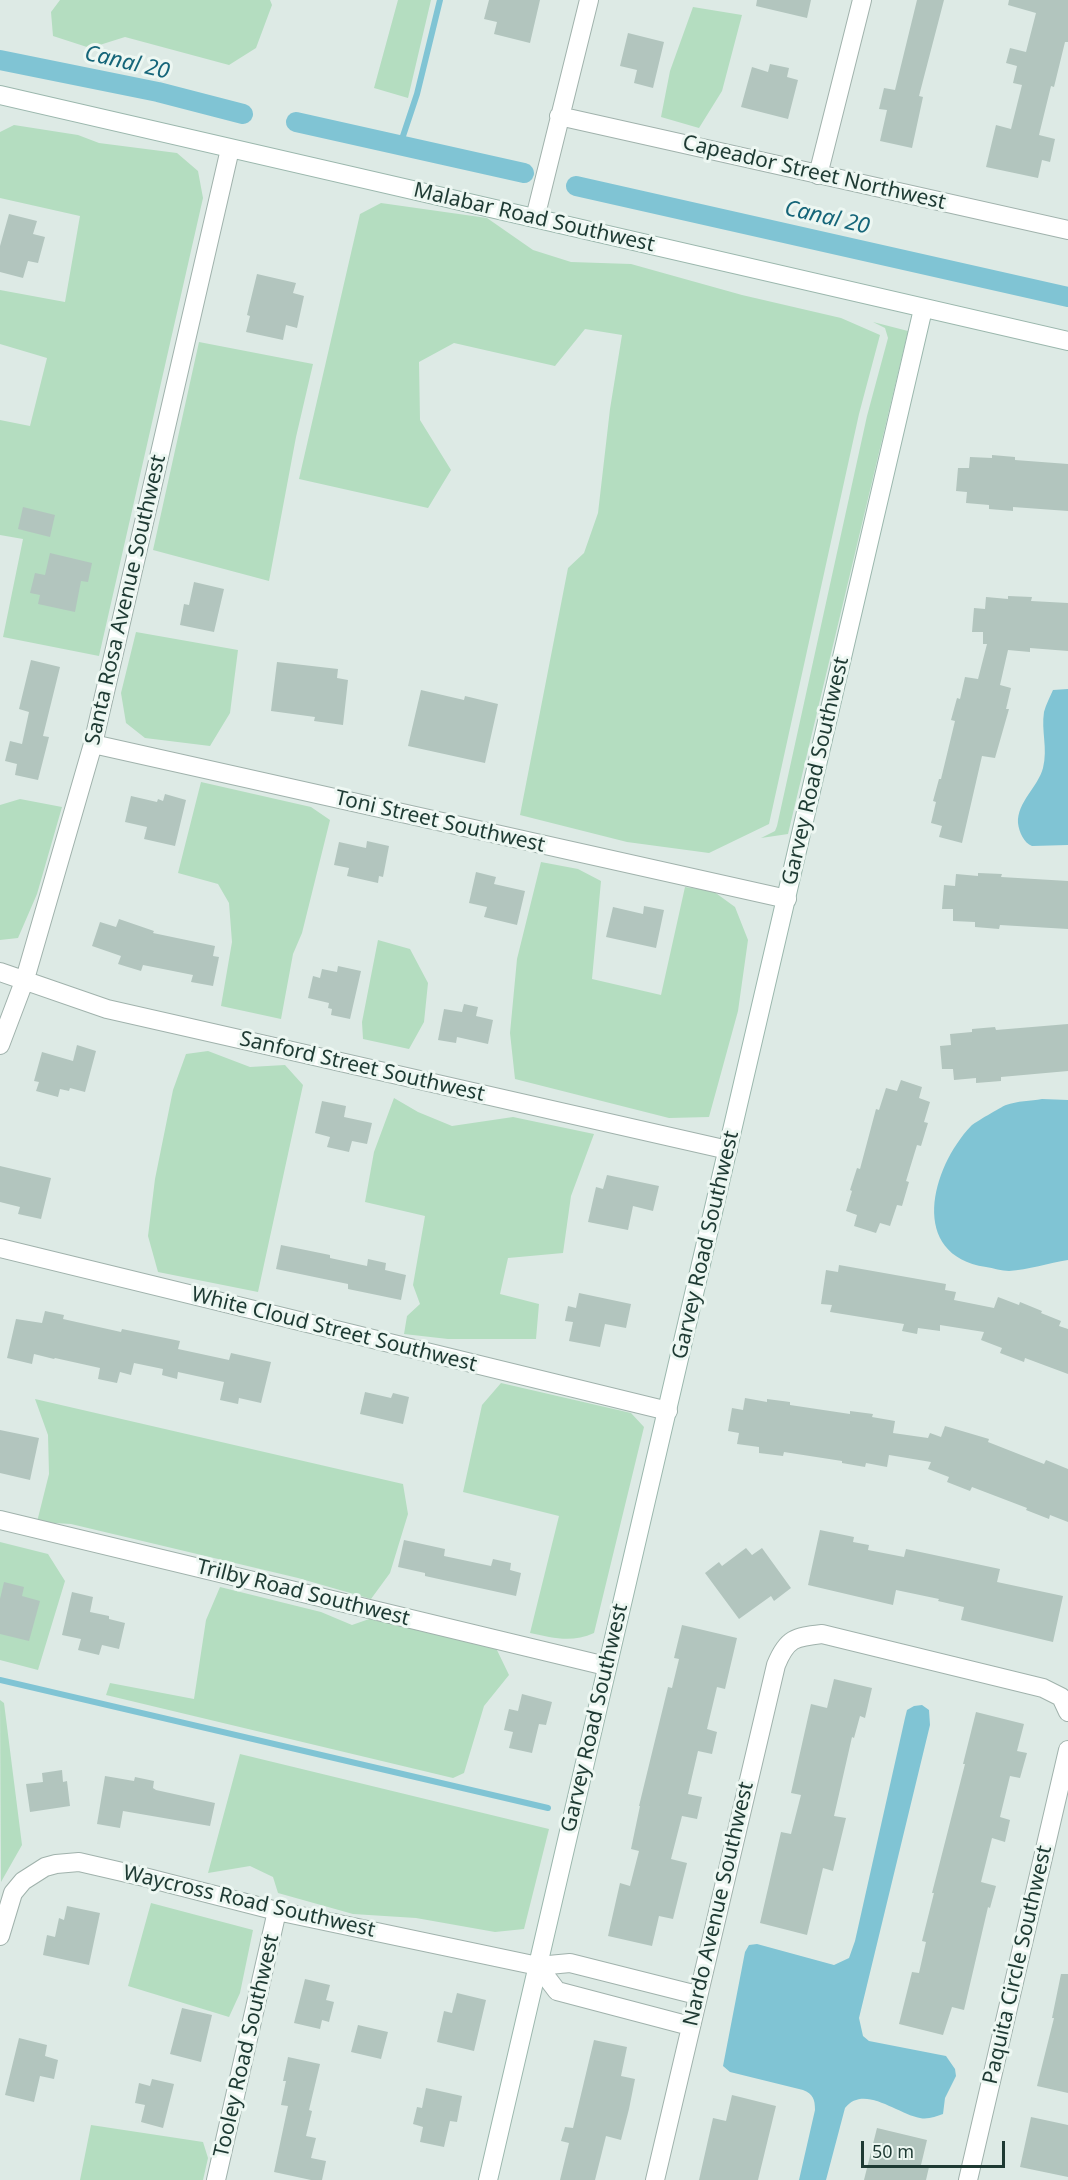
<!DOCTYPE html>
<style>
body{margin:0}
#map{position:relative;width:1068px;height:2180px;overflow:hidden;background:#ddeae5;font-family:"Noto Sans",sans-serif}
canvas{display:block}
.scale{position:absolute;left:861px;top:2141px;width:144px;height:27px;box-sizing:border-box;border:3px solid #1e3a33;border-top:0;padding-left:8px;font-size:18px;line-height:21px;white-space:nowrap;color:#1e3a33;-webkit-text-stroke:4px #edf7f2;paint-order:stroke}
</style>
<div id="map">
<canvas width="1068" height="2180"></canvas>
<div class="scale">50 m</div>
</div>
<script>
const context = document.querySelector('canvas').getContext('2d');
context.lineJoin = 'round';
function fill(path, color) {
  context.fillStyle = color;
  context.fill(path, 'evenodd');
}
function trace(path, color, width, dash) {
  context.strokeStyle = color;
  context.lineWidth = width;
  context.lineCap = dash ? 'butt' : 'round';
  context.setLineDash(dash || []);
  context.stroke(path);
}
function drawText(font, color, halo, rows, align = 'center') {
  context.font = font + ' "Noto Sans",sans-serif';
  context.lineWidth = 6;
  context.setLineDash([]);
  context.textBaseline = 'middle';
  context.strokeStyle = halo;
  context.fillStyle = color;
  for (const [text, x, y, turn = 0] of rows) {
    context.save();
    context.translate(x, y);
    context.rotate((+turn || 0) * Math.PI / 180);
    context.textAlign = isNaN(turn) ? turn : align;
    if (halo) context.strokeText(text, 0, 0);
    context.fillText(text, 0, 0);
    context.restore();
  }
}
fill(new Path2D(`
 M60,0H270L272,5L256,48L229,65L125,37L90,48L53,36L51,12Z
 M398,0H431L408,98L374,88Z
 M693,7L742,15L722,91L699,128L661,117L670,71Z
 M14,125L78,135L99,143L177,153L198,171L203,198L99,656L3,637L23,539L0,535V420L30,426L47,358L0,344V290L65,302L80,216L0,198V132Z
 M381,203L487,218L533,250L571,262L631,264L742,295L841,318L880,335L859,414L769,824L709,853L627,842L520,815L568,568L584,553L598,513L610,409L622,335L585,329L555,366L454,343L419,362L420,420L451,470L428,508L299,479L360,214Z
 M873,322L908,331L788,834L761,838L775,831L777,826L867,416L888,338L885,328Z
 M199,342L313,364L296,437L269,581L153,550Z
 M136,632L238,650L230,713L210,746L145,738L126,723L121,693Z
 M201,782L311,807L330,820L302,933L293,954L281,1019L221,1006L232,942L229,903L218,884L178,873Z
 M20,799L62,807L37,894L18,938L0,940V805Z
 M541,862L578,869L601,881L592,979L661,995L685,887L713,891L735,907L748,940L738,1011L709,1117L669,1118L515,1079L510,1033L517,959Z
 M378,940L410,949L428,983L424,1022L409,1049L363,1039L362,1022Z
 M208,1051L250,1067L285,1065L303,1085L258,1292L158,1272L148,1236L155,1179L173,1090L186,1054Z
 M394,1098L418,1112L452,1126L513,1117L594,1134L571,1196L563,1253L508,1258L500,1294L539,1304L536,1339H448L404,1334L407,1316L420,1304L413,1285L425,1216L365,1202L374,1152Z
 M501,1383L631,1413L644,1427L594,1633C572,1643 553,1638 530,1633L559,1516L463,1492L482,1405Z
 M35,1399L403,1484L408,1514L390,1573L371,1599L298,1578L71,1524L37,1522L49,1474L48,1435Z
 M0,1542L48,1554L65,1581L38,1670L0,1660Z
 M220,1587L321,1612L352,1625L372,1618L496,1648L509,1675L484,1706L464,1773L453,1778L106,1695L110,1683L194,1699L206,1620Z
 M0,1700L4,1703L22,1845L1,1882Z
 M240,1754L549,1829L524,1929L495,1932L416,1918L353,1914L278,1893L273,1877L250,1866L208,1873Z
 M151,1903L253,1930L240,1993L229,2017L128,1986Z
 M91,2125L203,2142L208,2158L203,2180H80Z`), '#b4ddc0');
fill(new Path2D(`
 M1068,689V845L1032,846C1024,843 1019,832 1018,823C1017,802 1038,787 1043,768C1048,748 1041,731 1044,712C1046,704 1050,697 1053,690Z
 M1042,1099L1068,1100V1260C1049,1263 1028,1270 1009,1271C1002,1271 993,1268 986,1267C908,1255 931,1168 971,1126C974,1123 1001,1107 1006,1105C1017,1101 1031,1101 1042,1099Z
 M922,1705L929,1710L930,1725L859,2018L863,2036L869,2041L946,2056L955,2069L956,2076L945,2098L943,2114C936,2116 928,2120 920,2118C897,2114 864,2084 845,2108L826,2180H799L815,2110C815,2099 813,2094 803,2090L730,2072L723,2066L745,1952L749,1945L757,1944L834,1965L849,1958L855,1941L905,1718L907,1710L914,1706Z`), '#80c4d4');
trace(new Path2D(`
 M400,145L417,94L440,0
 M0,1680L548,1808`), '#80c4d4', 6);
trace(new Path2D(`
 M0,60L158,92L243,114
 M296,122L524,173
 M576,186L1068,297`), '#80c4d4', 20);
fill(new Path2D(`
 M489,0H540L530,43L494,34L497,22L484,19Z
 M757,0H811L807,18L756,6Z
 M917,0H944L919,96L923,97L912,148L880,141L887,110L879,109L884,88L895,90Z
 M1009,0H1068V42H1065L1054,87L1051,86L1039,135L1055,139L1050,162L1042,160L1038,178L986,167L996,125L1011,129L1022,85L1013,83L1017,66L1006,63L1010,48L1026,52L1036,13L1008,5Z
 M628,33L664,42L653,88L634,83L637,70L620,66Z
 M770,64L789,68L787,77L798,80L788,119L741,107L752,67L768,72Z
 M9,214L37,221L33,234L45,237L38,263L28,261L23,278L0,272V246Z
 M257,274L296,283L293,293L304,296L297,328L286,325L283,340L246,332L250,316L247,315Z
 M992,455L1015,457V460L1068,464V511L1013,507V511L989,509V505L966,503L967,492L956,491L958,468H969L970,457L992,458Z
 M23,507L55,515L50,537L18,529Z
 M50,553L92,563L88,582L81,581L75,612L38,604L40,595L30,593L35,573L45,575Z
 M194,582L224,589L214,632L180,625L184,604L189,605Z
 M1008,596L1032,597L1031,601L1068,603V651L1030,648V652L1008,650L1000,685L1011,688L1006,709H1009L995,758L982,756L962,843L939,837L942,826L931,823L936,802L933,801L939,779H941L955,721L951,720L957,698L960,699L965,677L978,679L987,644H983V632H972L974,608L985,609L986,597L1008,599Z
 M31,660L60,667L43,736L49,737L38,780L15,775L17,764L5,761L10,741L22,744L29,712L19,709Z
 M277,662L338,669L337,678L348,680L343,725L314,721L315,717L271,711Z
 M421,690L464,700L465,696L498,704L485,763L408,746Z
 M165,794L186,800L175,846L144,839L147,827L125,822L131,796L157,802L158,799L163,801Z
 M367,841L389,846L383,877L379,876L378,883L347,876L349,868L334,865L339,842L366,848Z
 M476,872L496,877L494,884L525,891L517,925L484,917L487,907L469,903Z
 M978,873L1002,874L1001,877L1068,881V929L1000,925L999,929L975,927V922L953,921V909H942L944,885L955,886L956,874L978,876Z
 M644,906L664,910L656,948L606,937L613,907L643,914Z
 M119,919L154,931L153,933L215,946L213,956L219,957L213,986L191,982L193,975L143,965L141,971L118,964L121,956L92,946L100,922L116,927Z
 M338,966L361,971L350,1019L331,1015L332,1009L328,1008L329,1003L308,998L313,976L320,978L322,969L337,972Z
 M464,1004L478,1007L476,1016L493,1020L488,1044L457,1037L456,1043L438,1040L444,1009L462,1012Z
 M1068,1024V1071L1001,1077V1081L976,1083V1078L954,1080L953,1069H942L940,1046L951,1045L950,1034L972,1032V1029L995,1027L996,1030Z
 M77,1045L96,1051L85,1092L70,1088L69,1091L60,1089L58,1097L36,1091L39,1082L34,1081L42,1052L73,1061Z
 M901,1080L922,1087L919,1098L930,1102L924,1122L928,1123L921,1146L917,1145L906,1181L909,1182L902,1206L897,1205L890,1226L880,1223L876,1233L854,1226L857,1215L846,1211L852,1191L850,1190L857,1168L860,1169L876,1109L879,1110L886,1088L897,1091Z
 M322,1101L346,1106L344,1117L372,1123L367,1144L352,1141L349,1152L327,1147L330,1137L315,1133Z
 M0,1166L51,1178L41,1219L18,1214L20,1207L0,1202Z
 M607,1175L659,1186L653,1211L633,1206L628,1230L588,1222L596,1187L603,1189Z
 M281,1245L330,1255V1258L367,1266L368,1259L386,1263L385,1270L406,1275L401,1300L348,1289V1284L276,1269Z
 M839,1265L946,1284L945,1290L956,1292L954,1300L994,1308L998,1297L1019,1305L1020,1302L1042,1311L1041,1313L1061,1321L1059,1326L1068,1329V1374L1025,1358L1024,1362L1000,1353L1002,1348L981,1340L984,1332L940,1325V1331L918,1328L917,1334L902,1331L904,1324L830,1312L832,1305L821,1304L826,1270L838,1272Z
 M579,1293L631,1304L626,1328L605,1324L600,1347L569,1341L573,1322L565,1321L568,1306L576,1308Z
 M45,1311L64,1315L63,1319L121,1332L122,1329L180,1341L178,1349L229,1360L231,1353L271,1362L261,1403L239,1398L238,1404L220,1400L224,1382L178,1372L177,1379L162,1375L163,1369L134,1363L131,1375L120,1372L117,1383L98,1379L100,1368L55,1358L54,1359L34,1354L32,1364L7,1358L16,1319L42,1323Z
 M365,1392L391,1398L393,1393L409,1397L403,1424L360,1414Z
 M745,1398L767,1402V1399L790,1402V1405L850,1414V1411L873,1414L872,1417L895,1421L893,1433L928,1438L930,1433L941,1437L945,1426L989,1439L988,1442L1044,1464L1046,1460L1068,1469V1522L1050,1515L1049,1519L1026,1510L1027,1508L972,1487L970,1491L947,1482L949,1477L928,1469L931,1462L889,1455L887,1467L866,1463L865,1467L842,1463V1461L784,1452L783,1456L759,1453V1447L737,1444L739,1433L728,1431L732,1408L743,1410Z
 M0,1430L39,1438L30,1480L0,1473Z
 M820,1530L854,1537L853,1542L869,1545L868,1550L904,1557L906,1549L1000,1569L997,1582L1063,1596L1053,1642L961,1620L964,1607L938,1601L939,1599L896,1590L893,1605L808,1585Z
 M404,1540L445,1549L444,1556L491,1566L493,1559L511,1563L510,1570L521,1573L516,1596L425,1576V1573L398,1567Z
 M746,1548L752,1555L762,1548L791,1588L774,1601L771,1596L739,1619L705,1573L719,1562L722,1566Z
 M4,1582L24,1587L22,1596L40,1601L29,1641L0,1634V1599Z
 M72,1592L93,1597L90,1612L109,1616V1619L125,1623L119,1649L102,1645L99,1655L78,1650L81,1639L62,1635Z
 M682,1625L737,1638L725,1689L717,1687L707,1729L717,1732L712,1754L698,1751L688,1794L702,1797L697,1819L682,1816L671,1859L687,1863L673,1919L659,1916L652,1946L608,1936L620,1883L630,1886L639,1851L631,1849L640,1806H639L668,1687L672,1688L679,1659L674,1658Z
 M834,1679L872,1688L865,1718L860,1716L854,1738L852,1737L834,1816L846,1818L833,1871L823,1868L807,1935L760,1923L781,1832L791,1834L801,1795L791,1793L811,1704L827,1708Z
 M522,1694L552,1702L546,1725L539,1724L532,1753L509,1748L513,1732L504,1730L509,1709L518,1711Z
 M976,1712L1024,1724L1017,1751L1027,1753L1020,1778L1010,1776L1000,1817L1010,1820L1005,1842L992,1838L981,1882L996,1886L990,1908L988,1907L964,2010L952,2007L943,2035L899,2024L912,1972L919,1973L926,1942L922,1941L934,1893H932L965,1764H963Z
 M62,1770L63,1782L67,1781L70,1806L30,1812L26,1784L43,1782L42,1773Z
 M105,1776L134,1781L135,1777L154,1781L153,1788L156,1790L215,1803L210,1826L123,1811L120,1828L97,1824Z
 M67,1906L100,1913L89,1965L43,1955L47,1935L55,1937L59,1918L64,1920Z
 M1061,1974H1068V2093L1037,2086L1054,2018H1052Z
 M305,1979L330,1985L326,2000L334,2002L329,2022L322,2020L320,2029L294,2023Z
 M457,1993L486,2000L474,2051L437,2042L444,2011L452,2013Z
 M182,2008L212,2015L201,2062L170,2054Z
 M358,2025L388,2032L381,2059L351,2052Z
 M19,2038L47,2045L45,2056L58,2060L54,2079L40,2076L34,2102L5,2095Z
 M594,2040L627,2047L621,2076L635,2079L629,2109L621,2140L606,2136L595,2180H560L569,2143L561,2141L565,2127L573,2128Z
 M288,2057L320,2064L309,2110L312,2111L306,2136L316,2138L311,2158L326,2161L322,2180H311L274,2172L288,2106L281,2105L286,2081H283Z
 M152,2079L174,2084L163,2128L141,2122L145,2105L135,2103L139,2083L150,2086Z
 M426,2088L462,2096L457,2122L450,2121L444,2147L420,2142L423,2127L413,2124L417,2107L422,2108Z
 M732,2095L776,2106L758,2180H699L713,2118L726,2121Z
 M1031,2117L1068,2125V2177L1020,2167Z
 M877,2128L927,2140L921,2165L929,2167L926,2180H864Z`), '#b2c5be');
const street = new Path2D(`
 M559,116L1068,230
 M818,175L862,0
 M535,218L589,0
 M93,744L787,899
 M0,972L107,1009L728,1150
 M0,1045L25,979L93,744L230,149
 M0,1248L668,1411
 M0,1520L606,1666
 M0,1936L13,1893L23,1881L45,1867L56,1864L79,1862L144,1877L277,1911L538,1966L570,1963L697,1995
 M538,1966L557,1991L690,2026
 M216,2180L277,1911
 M655,2180L776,1665C787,1638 795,1637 822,1634L1043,1688L1061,1697L1068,1712
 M968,2180L1068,1750`);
const secondary = new Path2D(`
 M0,95L1068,341
 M488,2180L923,309`);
trace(street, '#a0b2ac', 20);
trace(secondary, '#9bb7ad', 20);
trace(street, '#fff', 18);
trace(secondary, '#fff', 18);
drawText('21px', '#1e3a33', '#edf7f2', [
 ["Capeador Street Northwest",814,173,13],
 ["Malabar Road Southwest",534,218,13],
 ["Santa Rosa Avenue Southwest",126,600,-77],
 ["Garvey Road Southwest",816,771,-77],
 ["Toni Street Southwest",440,822,13],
 ["Sanford Street Southwest",362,1067,13],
 ["Garvey Road Southwest",706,1245,-77],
 ["White Cloud Street Southwest",334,1330,14],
 ["Trilby Road Southwest",303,1593,14],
 ["Garvey Road Southwest",595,1718,-77],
 ["Waycross Road Southwest",249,1902,13],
 ["Nardo Avenue Southwest",719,1904,-77],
 ["Paquita Circle Southwest",1018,1965,-77],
 ["Tooley Road Southwest",247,2046,-77]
]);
drawText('italic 22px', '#156579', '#edf7f2', [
 ["Canal 20",127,63,13],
 ["Canal 20",827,218,13]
]);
</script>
